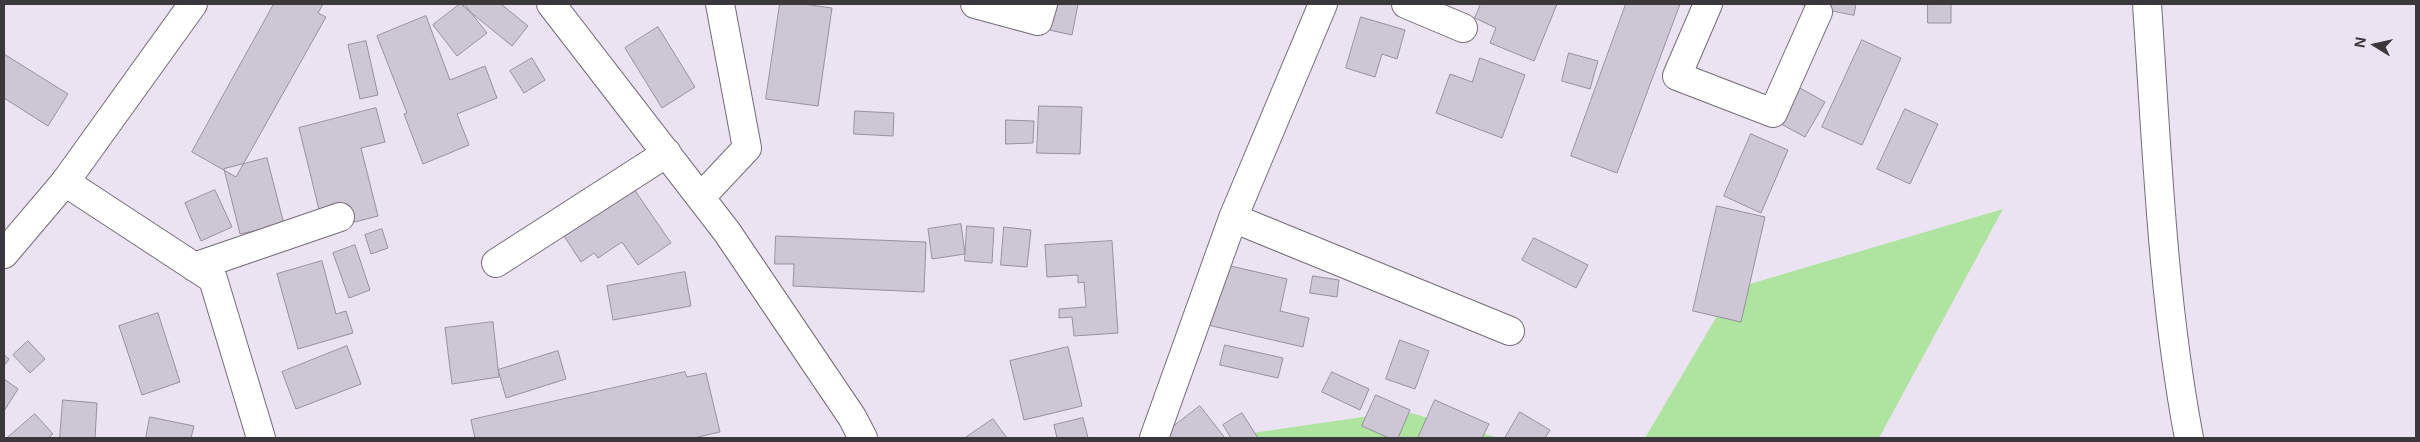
<!DOCTYPE html>
<style>
body{margin:0}
#map{position:relative;width:2420px;height:442px;overflow:hidden;background:#ebe3f2;font-family:Inter,sans-serif}
canvas{display:block}
.frame{position:absolute;inset:0;border:5px solid #3a373d;pointer-events:none}
.north{position:absolute;left:2350px;top:20px;width:50px;height:50px;-webkit-text-stroke:4px #ebe3f2;paint-order:stroke;rotate:280deg;font-size:14px;font-weight:700;line-height:20px;text-align:center;color:#3a373d}
.north::after{content:'';display:block;margin:auto;width:18px;height:22px;background:#3a373d;clip-path:polygon(50% 0,100% 100%,50% 72%,0 100%)}
</style>
<div id="map">
<canvas width="2420" height="442"></canvas>
<div class="frame"></div>
<div class="north">N</div>
</div>
<script>
const context = document.querySelector('canvas').getContext('2d');
context.lineJoin = 'round';
function fill(path, color) {
  context.fillStyle = color;
  context.fill(path, 'evenodd');
}
function trace(path, color, width, dash) {
  context.strokeStyle = color;
  context.lineWidth = width;
  context.lineCap = dash ? 'butt' : 'round';
  context.setLineDash(dash || []);
  context.stroke(path);
}
fill(new Path2D(`
 M2003,209L1879,438H1645L1733,289Z
 M1404,411L1499,438H1218Z`), '#afe4a0');
const building = new Path2D(`
 M274,4H323L318,13L326,17L236,177L192,152Z
 M460,4H464L487,33L457,56L433,25Z
 M466,4H501L528,26L512,46L463,6Z
 M780,4H803L832,8L818,106L766,99Z
 M1045,4H1078L1072,35L1040,28Z
 M1481,4H1557L1534,61L1490,43L1496,28L1475,18Z
 M1626,4H1680L1617,173L1571,156Z
 M1799,4H1856L1854,15Z
 M1928,4H1951V23H1928Z
 M426,16L450,80L485,66L497,98L457,114L469,145L423,164L404,114L407,113L377,36Z
 M1361,17L1405,30L1397,59L1382,54L1375,77L1346,68Z
 M658,27L695,87L662,108L625,48Z
 M1862,40L1901,58L1862,145L1822,127Z
 M366,41L378,95L360,99L348,45Z
 M1569,53L1598,61L1590,89L1562,81Z
 M4,54L68,94L48,126L4,98Z
 M532,58L545,80L524,93L510,71Z
 M1480,58L1525,75L1502,138L1436,113L1450,74L1472,82Z
 M1791,83L1825,102L1805,137L1770,118Z
 M1039,106L1082,107L1080,154L1037,153Z
 M376,108L385,142L361,148L378,216L324,230L299,128Z
 M1905,109L1938,124L1910,184L1877,169Z
 M855,111L894,113L893,136L854,134Z
 M1006,120L1034,121L1033,143L1006,144Z
 M1751,134L1788,150L1761,213L1724,196Z
 M267,158L284,224L240,234L224,169Z
 M634,189L671,243L638,265L622,242L598,258L594,253L581,262L564,236Z
 M215,190L232,227L201,241L185,203Z
 M1717,206L1765,217L1741,322L1693,311Z
 M961,224L965,254L932,259L928,229Z
 M967,226L994,228L992,263L965,261Z
 M1004,227L1031,230L1027,267L1001,265Z
 M382,229L388,248L371,254L365,235Z
 M776,236L926,242L924,292L793,286L794,264H775Z
 M1534,238L1588,265L1576,288L1522,260Z
 M1112,241L1118,333L1074,336L1072,317L1059,318V309L1086,307L1084,282L1078,283V275L1047,277L1045,245Z
 M355,245L370,290L349,298L333,253Z
 M322,261L336,314L346,311L353,333L298,349L277,274Z
 M1222,264L1287,279L1280,311L1309,318L1303,347L1208,325Z
 M685,272L691,306L613,320L607,286Z
 M1313,276L1339,280L1337,297L1310,293Z
 M158,313L180,382L142,395L119,326Z
 M493,322L499,377L452,384L445,328Z
 M1400,340L1429,351L1415,389L1386,379Z
 M28,341L45,359L30,373L13,355Z
 M1225,345L1283,358L1278,378L1220,365Z
 M347,346L361,384L296,409L282,372Z
 M1068,347L1082,406L1024,420L1010,361Z
 M558,351L566,379L506,398L498,370Z
 M4,355L9,359L4,366Z
 M685,372L687,377L706,373L720,432L694,438H475L471,420Z
 M1332,372L1369,389L1360,410L1322,392Z
 M4,379L18,389L4,411Z
 M1376,395L1410,410L1398,438H1389L1362,426Z
 M63,400L97,403L95,438H60Z
 M1435,400L1489,424L1482,438H1418Z
 M1200,406L1225,438H1161L1160,437Z
 M1520,412L1550,430L1545,438H1505Z
 M1242,413L1258,438H1231L1223,425Z
 M35,414L53,434L48,438H7Z
 M150,417L194,426L191,438H146Z
 M1083,418L1088,438H1057L1054,425Z
 M993,419L1007,438H965Z`);
fill(building, '#cdc6d4');
trace(building, '#97909e', 1);
const minor = new Path2D(`
 M551,4L727,232L852,417L863,438
 M975,4L1038,21L1043,4
 M1406,4L1463,28
 M1708,4L1677,76L1773,113L1818,12
 M2147,4C2157,149 2162,295 2189,438
 M65,182L213,279L261,438
 M701,197L747,148L720,4
 M1233,218L1510,331
 M496,263L667,153
 M194,267L340,217
 M1154,438L1233,218L1323,4`);
const tertiary = new Path2D(`
 M4,254L65,182L193,4`);
trace(minor, '#736c79', 30);
trace(tertiary, '#736c79', 30);
trace(minor, '#fff', 28);
trace(tertiary, '#fff', 28);
</script>
